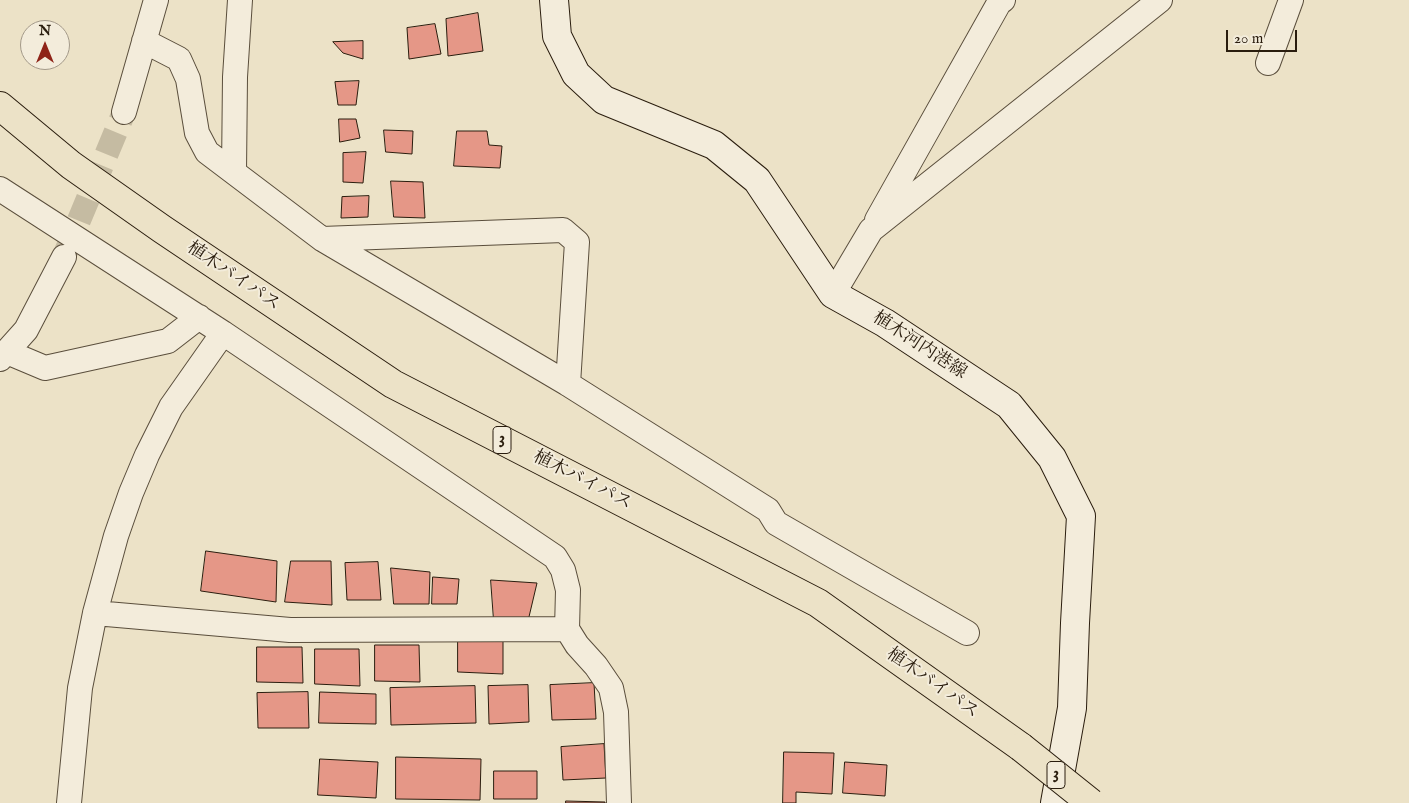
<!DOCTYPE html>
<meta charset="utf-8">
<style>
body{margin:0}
#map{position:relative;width:1409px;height:803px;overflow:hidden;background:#ece2c7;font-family:"IM FELL English",serif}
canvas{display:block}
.north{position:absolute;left:20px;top:20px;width:50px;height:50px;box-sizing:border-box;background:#f3ecdb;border:1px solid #a39989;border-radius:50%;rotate:0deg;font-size:14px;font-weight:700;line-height:20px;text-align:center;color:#2a1d0e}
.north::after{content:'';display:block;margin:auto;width:18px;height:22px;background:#8f2418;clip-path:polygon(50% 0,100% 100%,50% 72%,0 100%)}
.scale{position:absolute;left:1226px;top:30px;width:71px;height:22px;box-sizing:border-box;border:2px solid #2a1d0e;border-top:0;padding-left:6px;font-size:15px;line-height:18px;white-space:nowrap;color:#2a1d0e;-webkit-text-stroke:4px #f3ecdb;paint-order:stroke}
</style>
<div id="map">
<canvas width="1409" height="803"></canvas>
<div class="north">N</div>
<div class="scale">20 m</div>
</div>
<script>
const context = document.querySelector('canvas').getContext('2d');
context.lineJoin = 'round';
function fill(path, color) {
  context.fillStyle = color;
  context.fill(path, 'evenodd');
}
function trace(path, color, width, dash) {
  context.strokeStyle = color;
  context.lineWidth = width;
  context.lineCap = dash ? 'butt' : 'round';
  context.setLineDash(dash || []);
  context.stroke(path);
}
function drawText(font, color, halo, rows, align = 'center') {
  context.font = font + ' "IM FELL English","Noto Serif JP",serif';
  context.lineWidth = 4;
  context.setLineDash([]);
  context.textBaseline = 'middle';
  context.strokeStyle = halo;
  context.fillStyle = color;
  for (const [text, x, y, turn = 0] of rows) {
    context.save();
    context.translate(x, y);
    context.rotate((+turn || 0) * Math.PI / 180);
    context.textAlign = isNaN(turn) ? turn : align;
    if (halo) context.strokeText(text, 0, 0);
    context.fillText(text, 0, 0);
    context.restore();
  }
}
const building = new Path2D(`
 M478,13L483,51L448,56L446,19Z
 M435,24L441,54L409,59L407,28Z
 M363,41V59L343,53L333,42Z
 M359,81L356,105H338L335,82Z
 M339,119H356L360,138L340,142Z
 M384,130L413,131L412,154L386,152Z
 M457,131H487L489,145L502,146L500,168L454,166Z
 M366,152L363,183L343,182V153Z
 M391,181L423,182L425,218L394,217Z
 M369,196L368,217L341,218L342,197Z
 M206,551L277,561L276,602L201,591Z
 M291,561H331L332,605L285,602Z
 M378,562L381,600H347L345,563Z
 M391,568L430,572L429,604H394Z
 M433,577L459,579L457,604H432Z
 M491,580L537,583L528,621H494Z
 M458,637H503V674L458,672Z
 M375,645H419L420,682L375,681Z
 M257,647H302L303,683L257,682Z
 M315,649H359L360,686L315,684Z
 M594,683L596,719L552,720L550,685Z
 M528,685L529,722L489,724L488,686Z
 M475,686L476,723L391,725L390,688Z
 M308,692L309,728H258L257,693Z
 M320,692L376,694V724L319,723Z
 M604,744L606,778L563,780L561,747Z
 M784,752L834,753L832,794L796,792V803H783Z
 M396,757L481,759L480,800L396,799Z
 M320,759L378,762L376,798L318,795Z
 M845,762L887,765L885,796L843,793Z
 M494,771H537V799H494Z
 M566,801L605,802V803H566Z`);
fill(building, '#e59787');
trace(building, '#2a1d0e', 1);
trace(new Path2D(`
 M65,254L124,112`), '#c5bba2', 24, [24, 12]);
const street = new Path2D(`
 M144,41L179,59L188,79L197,133L207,152L322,239L568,384L768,510L776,523L967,633
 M1268,63L1291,0
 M124,112L156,0
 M234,171L235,77L240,0
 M0,189L223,333L171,407L147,455L131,493L116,536L95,613L80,688L69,803
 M877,220L999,3L1003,0
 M322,239L563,230L577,242L568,384
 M833,294L871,230L1160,0
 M223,333L555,557L563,570L568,590L567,629L577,645L596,666L611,688L616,712L619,803
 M7,352L45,368L168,341L199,317
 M0,359L26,330L64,257
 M95,613L290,630L567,629`);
const secondary = new Path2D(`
 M554,0L557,36L576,74L604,100L714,145L757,180L833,294L885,323L1009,405L1052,458L1081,516L1075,623L1072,708L1055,803`);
const highway = new Path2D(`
 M0,106L71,165L162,229L393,384L818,603L1021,747`);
trace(street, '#5a4e3c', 26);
trace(secondary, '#2a1d0e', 30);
trace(highway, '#2a1d0e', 30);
trace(street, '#f3ecdb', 24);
trace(secondary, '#f3ecdb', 28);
trace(highway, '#ece2c7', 28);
const highwayBridge = new Path2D(`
 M1021,747L1091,803`);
trace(highwayBridge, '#2a1d0e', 30, []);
trace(highwayBridge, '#ece2c7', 28);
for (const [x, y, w] of [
 [502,440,18],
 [1056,775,18]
]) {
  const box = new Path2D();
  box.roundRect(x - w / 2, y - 13.5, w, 27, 4);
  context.fillStyle = '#f3ecdb';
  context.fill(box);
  trace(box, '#2a1d0e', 1);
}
drawText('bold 16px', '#2a1d0e', null, [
 ["3",502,440],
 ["3",1056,775]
]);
drawText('18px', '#2a1d0e', '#f3ecdb', [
 ["植木バイパス",233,277,34],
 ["植木河内港線",919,346,33],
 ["植木バイパス",582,481,27],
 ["植木バイパス",932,684,35]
]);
</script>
